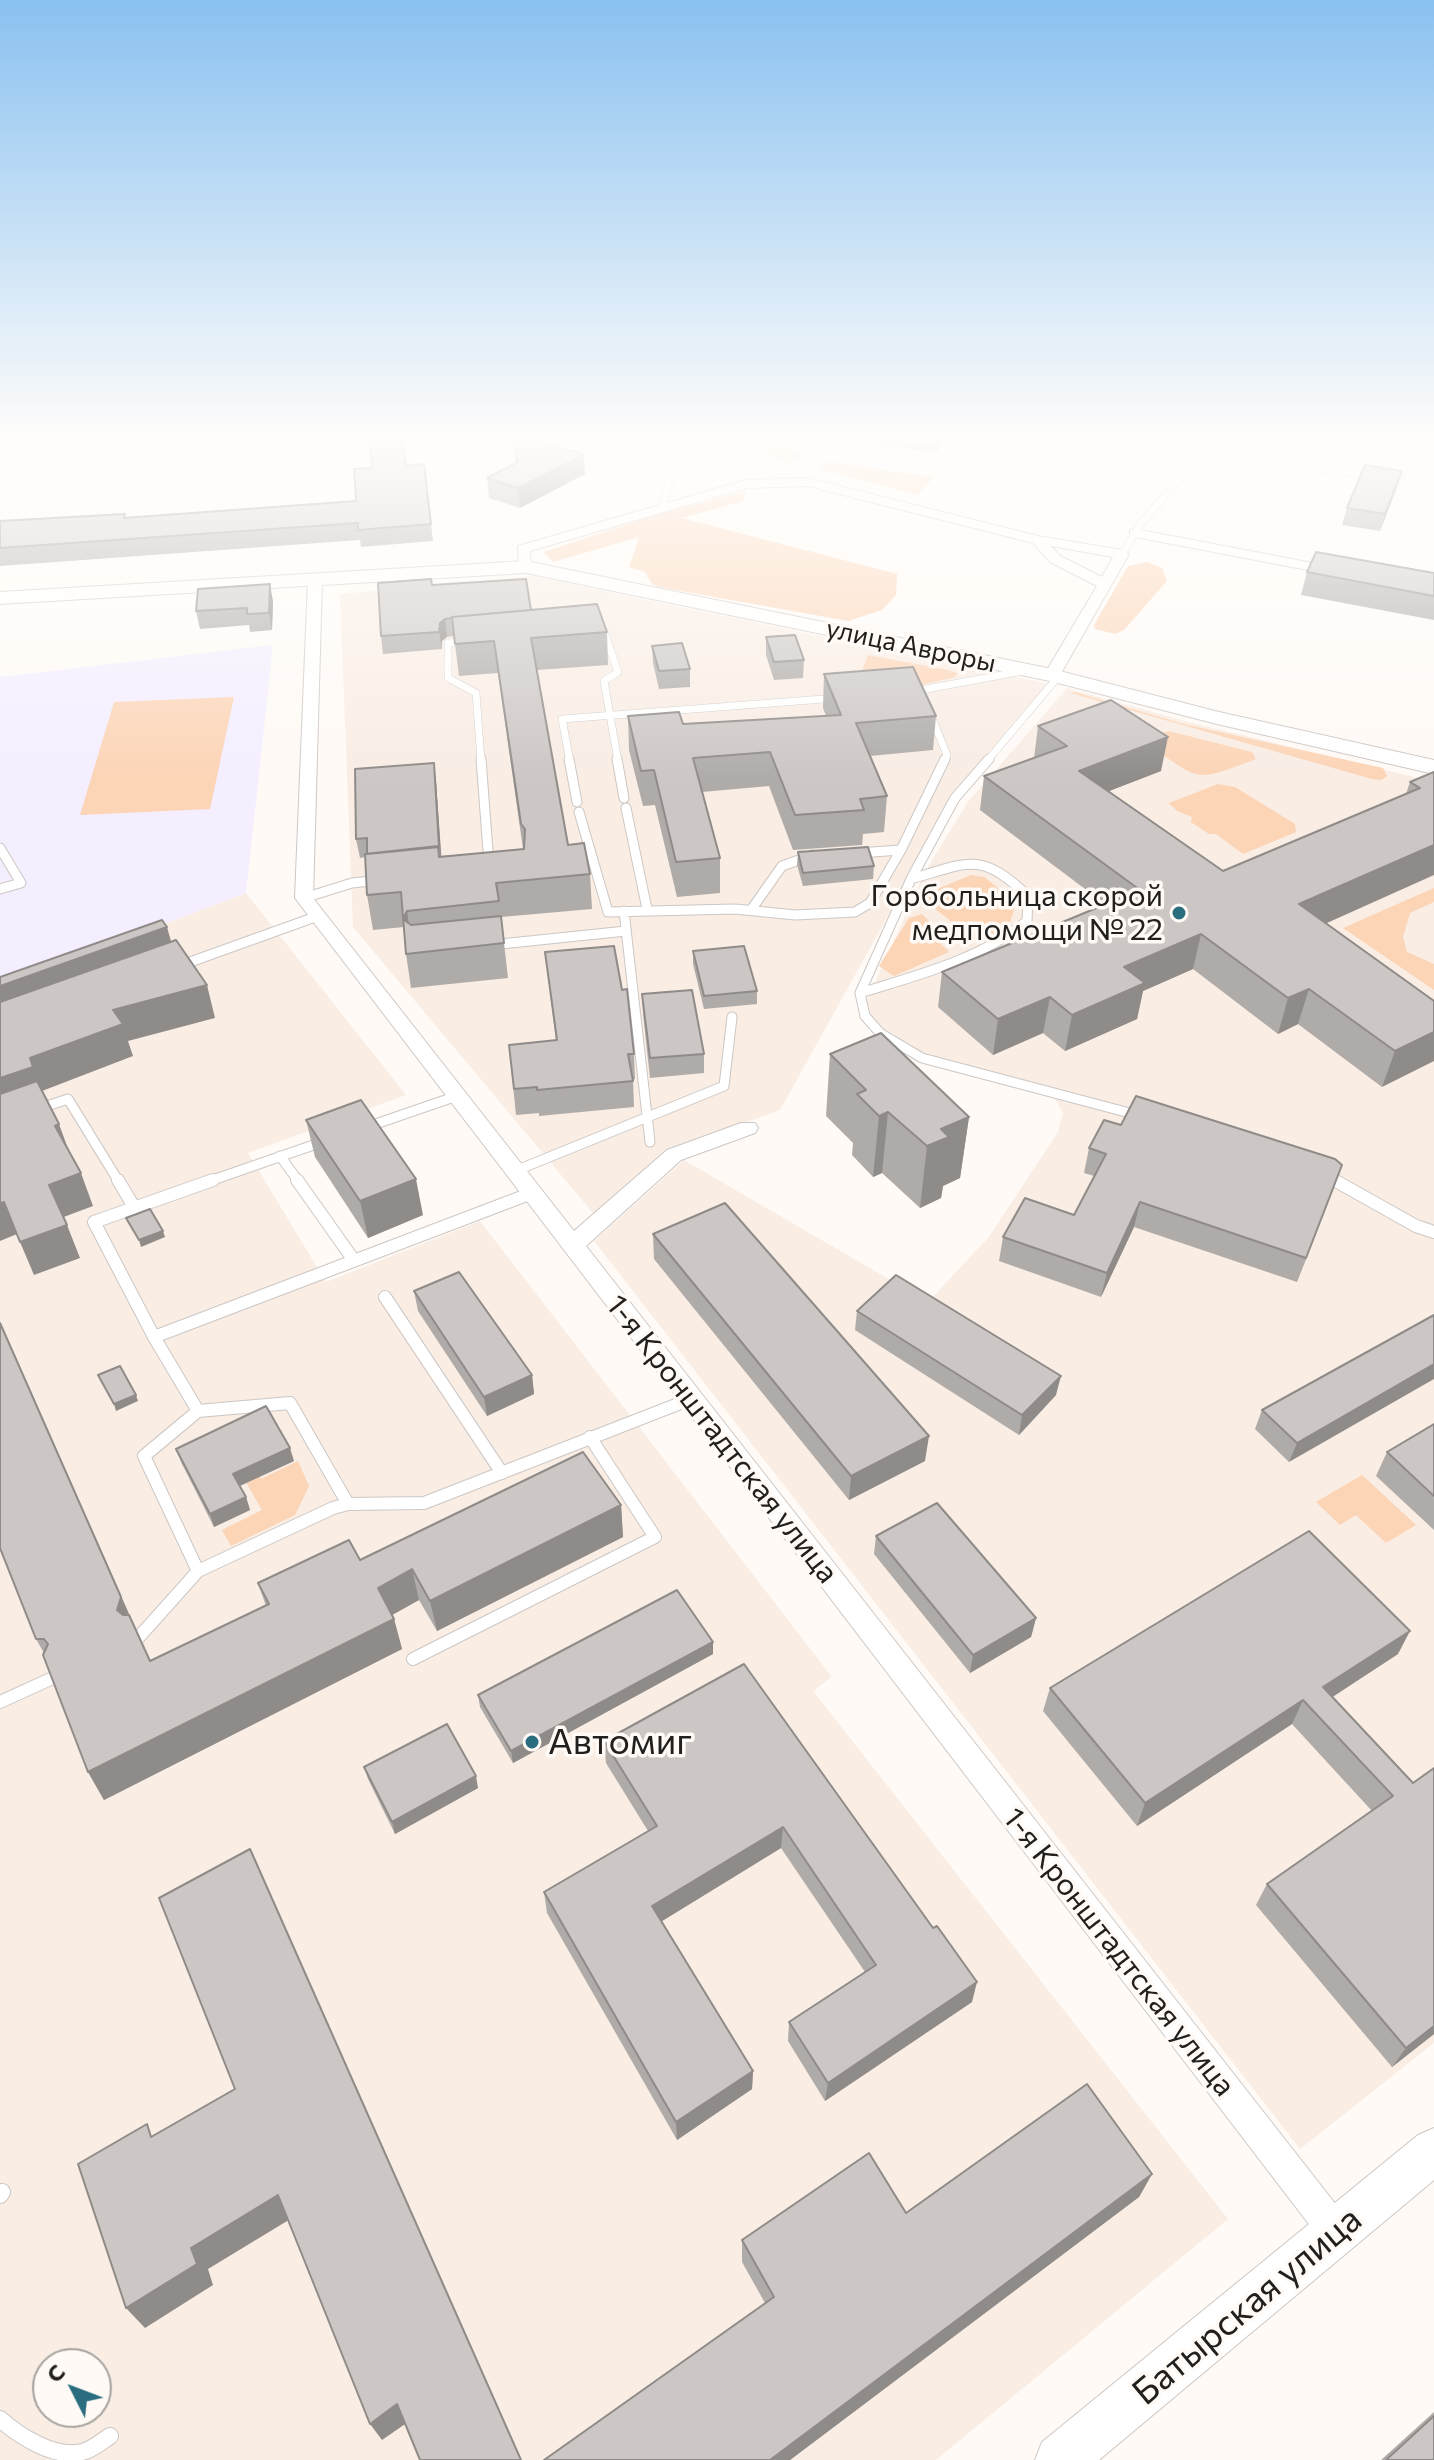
<!DOCTYPE html>
<meta charset="utf-8">
<style>
body{margin:0}
#map{position:relative;width:1434px;height:2460px;overflow:hidden;background:#fffaf6;font-family:Commissioner,sans-serif}
canvas{display:block}
.north{position:absolute;left:32px;top:2348px;width:80px;height:80px;box-sizing:border-box;background:#fffaf6;border:2px solid #a6a3a0;border-radius:50%;rotate:312deg;font-size:22px;font-weight:700;line-height:32px;text-align:center;color:#21201e}
.north::after{content:'';display:block;margin:auto;width:28px;height:36px;background:#2a6d7f;clip-path:polygon(50% 0,100% 100%,50% 72%,0 100%)}
</style>
<div id="map">
<canvas width="1434" height="2460"></canvas>
<div class="north">С</div>
</div>
<script>
const context = document.querySelector('canvas').getContext('2d');
context.lineJoin = 'round';
function fill(path, color) {
  context.fillStyle = color;
  context.fill(path, 'evenodd');
}
function trace(path, color, width, dash) {
  context.strokeStyle = color;
  context.lineWidth = width;
  context.lineCap = dash ? 'butt' : 'round';
  context.setLineDash(dash || []);
  context.stroke(path);
}
function drawText(font, color, halo, rows, align = 'center') {
  context.font = font + ' Commissioner,sans-serif';
  context.lineWidth = 7;
  context.setLineDash([]);
  context.textBaseline = 'middle';
  context.strokeStyle = halo;
  context.fillStyle = color;
  for (const [text, x, y, turn = 0] of rows) {
    context.save();
    context.translate(x, y);
    context.rotate((+turn || 0) * Math.PI / 180);
    context.textAlign = isNaN(turn) ? turn : align;
    if (halo) context.strokeText(text, 0, 0);
    context.fillText(text, 0, 0);
    context.restore();
  }
}
fill(new Path2D(`
 M532,576L1055,685L949,806L780,1110L676,1148L598,1219L353,927L340,594Z
 M1067,688L1185,721L1434,782V2043L1300,2149L594,1241L684,1160L928,1302L988,1238L1058,1132L1063,1113L1048,1086L927,1055L877,1024L865,1005L925,872L967,803Z
 M246,893L406,1095L248,1153L326,1282L480,1221L832,1677L813,1691L1228,2219L936,2460H0V986ZM48,2364H96V2412H48Z`), '#f9ede4');
fill(new Path2D(`
 M273,645L246,893L0,986V677Z`), '#f4eeff');
fill(new Path2D(`
 M723,438H787L780,447L810,453L791,463Z
 M830,462L934,477L917,495L821,469L820,465Z
 M746,491L744,501L682,518L897,574L896,595L882,610L848,621L659,587L652,584L645,572L629,567L639,537L553,562L544,552L646,518Z
 M1147,562L1162,568L1167,581L1124,630L1115,634L1095,629L1094,625L1128,566Z
 M868,655L948,670L957,673L956,677L916,686L857,684Z
 M1075,692L1184,724L1383,768L1387,776L1381,780L1372,779L1070,693Z
 M234,697L210,809L80,815L114,702Z
 M1169,731L1252,752L1256,759C1192,784 1200,780 1145,742L1144,738Z
 M1218,784L1235,787L1295,824L1296,832L1243,854L1216,834H1209L1191,822L1192,817L1177,811L1169,803Z
 M971,875L984,877L1016,902L1009,927L977,942L924,900L925,894Z
 M1434,888V902L1410,913L1403,937L1407,952L1434,964V990L1343,928Z
 M922,914L949,941L941,944L949,952L894,976L879,966L909,918Z
 M238,1440L261,1479L298,1461L309,1486L295,1515L231,1546L222,1530L262,1510L225,1446Z
 M1362,1475L1416,1525L1386,1543L1356,1515L1340,1525L1316,1502Z`), '#fcd4b6');
const laneFar3 = new Path2D(`
 M1196,438L1206,449
 M662,507L681,442L687,438
 M1122,554L1142,522L1206,449L1404,482L1434,438
 M604,631L618,672L604,681L618,761
 M468,641L448,643V678L476,693L481,761
 M910,692L1023,671
 M930,713L947,755L944,761
 M570,761L562,719L837,698
 M987,761L1058,677`);
const laneFar2 = new Path2D(`
 M481,759L489,864
 M569,759L577,802
 M617,759L624,798
 M989,759L955,798L911,879L860,993L865,1016L880,1033L922,1058L1141,1116
 M626,808L647,909
 M579,812L608,912L735,909L795,915L855,912L870,903L901,850L945,759
 M0,848L21,883L0,889
 M858,853L901,850
 M304,898L352,883L380,880
 M751,910L782,866L813,855
 M624,911L650,1142
 M491,945L626,931
 M416,952L446,949
 M179,966L318,916
 M860,993C918,975 979,960 1027,921L1028,896C980,851 970,862 911,879
 M38,1109L68,1099L119,1182
 M364,1128L457,1096
 M280,1156L299,1182
 M515,1171L724,1086L732,1017
 M1324,1175L1337,1182
 M207,1182L325,1141`);
const laneFar1 = new Path2D(`
 M118,1180L134,1207
 M297,1180L353,1259
 M1334,1180L1416,1226L1434,1232
 M385,1297L502,1473
 M154,1337L532,1193
 M198,1411L290,1403L348,1504
 M198,1571L144,1456L198,1411L154,1337L94,1222L213,1180
 M139,1637L198,1571L333,1508L348,1504L424,1503L691,1399
 M413,1659L655,1537L590,1437
 M0,1702L55,1677`);
const lane = new Path2D(`
 M0,2195L2,2192
 M0,2419C19,2436 55,2459 82,2452C92,2450 102,2441 110,2436`);
const street = new Path2D(`
 M808,478L1038,536L1122,550L1129,554L1060,675L1052,680L1044,675L1097,586L1050,562L1033,543L808,486L747,488L530,551L531,570L519,567L518,546L746,480ZM1051,546L1113,557L1102,577L1060,556Z
 M1135,529L1339,568L1346,572L1339,576L1130,536V530Z
 M315,576L322,580L313,898L574,1231L667,1150L741,1123H755L758,1128L755,1133L681,1160L586,1246L1348,2220L1353,2232L1348,2244L1336,2249L1324,2244L295,898L308,580Z`);
const secondary = new Path2D(`
 M526,561L1052,669L1219,712L1434,760V774L1217,724L1050,681L526,573L0,604V592Z
 M1434,2128V2180L1099,2460H1035L1042,2442L1418,2135Z`);
trace(laneFar3, '#ccc7c4', 8);
trace(laneFar2, '#ccc7c4', 11);
trace(laneFar1, '#ccc7c4', 14);
trace(lane, '#ccc7c4', 18);
trace(street, '#ccc7c4', 2);
trace(secondary, '#ccc7c4', 2);
trace(laneFar3, '#fff', 7);
trace(laneFar2, '#fff', 9);
trace(laneFar1, '#fff', 12);
trace(lane, '#fff', 16);
fill(street, '#fff');
fill(secondary, '#fff');
fill(new Path2D(`
 M512,438H532L585,474L520,508L489,498L487,478L516,463Z
 M870,438H947L935,453L870,442Z
 M424,464L433,541L361,547L360,540L0,566V521L126,518L356,501L406,466Z
 M1397,487L1380,531L1342,525L1347,508Z
 M1307,572L1434,573V620L1301,595Z
 M432,585L531,610L607,632L608,665L537,670L568,845L590,874L592,909L501,917L508,978L411,988L406,954L404,927L373,930L367,895L366,857L360,858L356,839L436,781L441,856L523,849L498,673L459,676L454,636L447,637L442,641V649L383,654L381,636Z
 M273,601L272,630L250,632L249,625L200,629L196,611Z
 M766,637L804,660L803,678L774,680L766,655Z
 M652,646L690,669V687L659,689L653,663Z
 M824,674L936,716L933,750L870,756L887,796L884,832L863,834L862,845L793,850L769,786L702,792L720,858V893L677,897L655,805L643,806L629,750L628,716L683,724L826,716L823,708Z
 M1038,726L1161,771L1109,791L1223,871L1406,794L1410,782L1434,772L1326,923L1434,1001L1382,1087L1298,1024L1278,1034L1193,969L1143,991L1137,1019L1065,1051L1043,1033L993,1055L938,1007L942,972L1105,904L980,810L984,776L1034,758Z
 M798,852L874,866L873,879L803,886L797,865Z
 M693,951L757,991V1004L704,1009L693,964Z
 M545,952L634,1054L635,1079L633,1080L634,1107L539,1116V1113L516,1115L509,1045L556,1041Z
 M642,994L704,1054V1073L650,1078L643,1014Z
 M830,1054L969,1117L960,1178L943,1186L941,1198L920,1208L882,1173L873,1177L852,1155L853,1143L826,1116Z
 M306,1120L423,1215L368,1238L315,1157Z
 M1121,1125L1342,1165L1297,1282L1134,1227L1101,1297L999,1261L1003,1237L1074,1215L1094,1176L1084,1173L1089,1148Z
 M653,1234L925,1461L849,1500L654,1259Z
 M414,1291L532,1375L534,1394L487,1416L418,1311Z
 M857,1311L1056,1395L1019,1435L855,1330Z
 M1434,1315L1289,1462L1255,1429L1262,1410Z
 M0,1322L150,1661L266,1606L258,1583L360,1560L621,1505L623,1537L437,1631L419,1600L392,1615L394,1619L402,1649L104,1800L88,1772L44,1653L36,1639Z
 M1434,1424V1530L1376,1476L1387,1452Z
 M176,1449L294,1461L240,1486L246,1497L250,1510L214,1527L181,1462Z
 M876,1536L1036,1618L1031,1637L970,1673L874,1554Z
 M713,1642V1654L513,1763L480,1707L478,1695Z
 M1398,1654L1332,1697L1413,1783L1434,2034L1392,2067L1256,1905L1267,1884L1372,1811L1292,1724L1137,1826L1043,1711L1050,1688Z
 M744,1664L972,2002L825,2101L788,2041L789,2022L865,1972L781,1848L662,1921L753,2071L752,2089L677,2140L547,1913L544,1892L648,1831L606,1763L604,1741Z
 M364,1767L478,1788L395,1834L368,1779Z
 M1152,2174L1139,2197L790,2460H544L765,2303L742,2262V2240Z
 M1434,2412V2460H1381Z`), '#afaba9');
fill(new Path2D(`
 M936,438H947L935,453Z
 M584,455L585,474L520,508L518,488Z
 M1402,471L1397,487L1380,531L1385,514Z
 M270,584L273,601L272,630L269,613Z
 M445,619L447,637L442,641V649L439,632L440,623Z
 M1168,737L1161,771L1073,805L1079,771Z
 M434,763L436,781L442,866L439,847Z
 M1434,845V875L1289,940L1299,904Z
 M407,911L412,946L403,919Z
 M167,927L176,959L0,1023V986Z
 M1201,934L1193,969L1143,991L1137,1019L1065,1051L1072,1015L1124,967Z
 M207,985L215,1018L128,1041L133,1056L42,1091L0,1115V1078L30,1058L113,1010Z
 M1309,989L1298,1024L1278,1034L1288,998Z
 M1050,997L1043,1033L993,1055L998,1019Z
 M1434,1032V1061L1382,1087L1395,1051Z
 M888,1112L882,1173L873,1177L879,1116Z
 M969,1117L960,1178L943,1186L941,1198L920,1208L927,1146L941,1129Z
 M59,1124L71,1157L55,1126Z
 M1342,1165L1333,1190L1297,1282L1306,1258Z
 M81,1173L93,1206L61,1218L49,1185Z
 M416,1179L423,1215L368,1238L360,1201Z
 M4,1202L17,1234L0,1241V1203Z
 M1140,1202L1134,1227L1101,1297L1107,1273Z
 M67,1225L80,1258L34,1275L20,1242Z
 M163,1231L165,1237L141,1247L139,1240Z
 M0,1322L135,1628L117,1610Z
 M1434,1364V1379L1289,1462L1297,1443Z
 M532,1375L534,1394L487,1416L484,1397Z
 M1061,1376L1056,1395L1019,1435L1022,1415Z
 M136,1395L138,1401L116,1411L114,1404Z
 M929,1436L925,1461L849,1500L851,1476Z
 M290,1448L294,1461L237,1487L233,1474Z
 M246,1497L250,1510L214,1527L210,1514Z
 M621,1505L623,1537L437,1631L430,1601Z
 M412,1569L419,1600L385,1619L378,1588Z
 M1036,1618L1031,1637L970,1673L973,1655Z
 M394,1619L402,1649L104,1800L88,1772Z
 M1410,1631L1398,1654L1311,1711L1323,1687Z
 M713,1642V1654L513,1763L511,1751Z
 M1303,1700L1292,1724L1137,1826L1145,1803Z
 M476,1776L478,1788L395,1834L392,1822Z
 M783,1827L781,1848L654,1926L652,1906Z
 M977,1982L972,2002L825,2101L828,2083Z
 M1434,2026V2034L1392,2067L1406,2048Z
 M753,2071L752,2089L677,2140L676,2122Z
 M1152,2174L1139,2197L790,2460H770Z
 M278,2195L292,2218L208,2269L213,2285L145,2328L126,2308L191,2248Z
 M397,2404L408,2422L382,2440L370,2424Z`), '#8f8b89');
const building = new Path2D(`
 M370,438H402L406,466L424,464L431,524L358,530V523L0,548V521L125,514L124,518L356,501L354,469L372,468Z
 M513,438H532L584,455L518,488L487,478L518,462Z
 M1365,465L1402,471L1385,514L1347,508Z
 M1316,552L1434,573V596L1307,572Z
 M431,579L432,585L526,579L531,610L452,617V618L445,619L440,623L439,632L381,636L378,583Z
 M270,584L269,613L247,614V608L196,611L198,589Z
 M597,604L607,632L531,638L568,845L584,843L590,874L496,883L499,901L407,911L403,919L411,925L501,916L504,943L406,954L401,892L367,895L365,854L438,846L439,857L524,849L525,829L521,824L494,641L455,644L452,617Z
 M795,635L804,660L774,662L766,637Z
 M682,643L690,669L659,671L652,646Z
 M913,667L936,716L856,723L887,796L860,799L864,810L795,815L770,752L693,758L720,858L676,862L654,770L641,771L628,716L679,712L683,724L841,715L824,674Z
 M1111,700L1168,737L1079,771L1223,871L1420,788L1410,782L1434,772V845L1299,904L1434,1001V1032L1395,1051L1309,989L1288,998L1201,934L1124,967L1145,983L1072,1015L1050,997L998,1019L942,972L1140,890L984,776L1067,746L1038,726Z
 M434,763L439,847L367,854V838L356,839L355,769Z
 M868,847L874,866L803,873L798,852Z
 M162,920L167,927L0,986V977Z
 M176,940L207,985L113,1010L123,1024L30,1058L33,1067L0,1078V1002Z
 M614,946L622,990L627,989L634,1054H628L633,1081L537,1090V1087L514,1089L509,1045L557,1040L545,952Z
 M744,946L757,991L704,996L693,951Z
 M692,990L704,1054L650,1058L642,994Z
 M881,1033L969,1117L941,1129L949,1137L927,1146L888,1112L879,1116L857,1094L866,1090L830,1054Z
 M37,1081L59,1124L55,1126L81,1173L49,1185L67,1225L20,1242L4,1202L0,1203V1094Z
 M1136,1096L1335,1159L1342,1165L1306,1258L1140,1202L1107,1273L1003,1237L1025,1198L1074,1215L1106,1154L1089,1148L1104,1120L1121,1125Z
 M361,1100L416,1179L360,1201L306,1120Z
 M725,1203L929,1436L851,1476L653,1234Z
 M150,1209L163,1231L139,1240L126,1218Z
 M459,1272L532,1375L484,1397L414,1291Z
 M896,1275L1061,1376L1022,1415L857,1311Z
 M1434,1315V1364L1297,1443L1262,1410Z
 M0,1323L121,1597L117,1610L123,1615H129L150,1661L269,1604L258,1583L349,1540L360,1560L583,1452L621,1505L430,1601L412,1569L378,1588L394,1619L88,1772L43,1655L48,1644L44,1639H36L0,1548Z
 M120,1366L136,1395L114,1404L98,1375Z
 M266,1406L290,1448L233,1474L246,1497L210,1514L176,1449Z
 M1434,1424V1496L1387,1452Z
 M937,1503L1036,1618L973,1655L876,1536Z
 M1309,1531L1410,1631L1323,1687L1413,1783L1434,1768V2026L1406,2048L1267,1884L1393,1796L1303,1700L1145,1803L1050,1688Z
 M677,1590L713,1642L511,1751L478,1695Z
 M744,1664L933,1928L937,1926L977,1982L828,2083L789,2022L876,1965L783,1827L652,1906L753,2071L676,2122L544,1892L657,1826L604,1741Z
 M447,1724L476,1776L392,1822L364,1767Z
 M250,1849L521,2460H420L397,2404L370,2424L278,2195L191,2248L197,2264L126,2308L78,2164L147,2124L151,2137L235,2089L159,1898Z
 M1087,2084L1152,2174L770,2460H544L774,2297L742,2240L869,2153L906,2213Z
 M1434,2416V2460H1386Z`);
fill(building, '#ccc7c4');
trace(building, '#8f8b89', 2);
const sky = context.createLinearGradient(0, 0, 0, 782);
sky.addColorStop(0, '#8ac1f0');
sky.addColorStop(0.56, '#fffdfb');
sky.addColorStop(1, '#fffdfb00');
context.fillStyle = sky;
context.fillRect(0, 0, 1434, 782);
for (const [x, y, r, color] of [
 [1179,913,8,"#2a6d7f"],
 [532,1742,8,"#2a6d7f"]
]) {
  const dot = new Path2D();
  dot.arc(x, y, r, 0, 2 * Math.PI);
  context.fillStyle = color;
  context.fill(dot);
  trace(dot, '#fffaf6', 3);
}
drawText('26px', '#21201e', '#fffaf6', [
 ["улица Авроры",911,646,12]
]);
drawText('30px', '#21201e', '#fffaf6', [
 ["Горбольница скорой",1163,896],
 ["медпомощи № 22",1163,930]
], 'right');
drawText('30px', '#21201e', '#fffaf6', [
 ["1-я Кронштадтская улица",722,1439,52],
 ["1-я Кронштадтская улица",1119,1952,52]
]);
drawText('36px', '#21201e', '#fffaf6', [
 ["Автомиг",548,1742]
], 'left');
drawText('36px', '#21201e', '#fffaf6', [
 ["Батырская улица",1247,2306,-40]
]);
</script>
